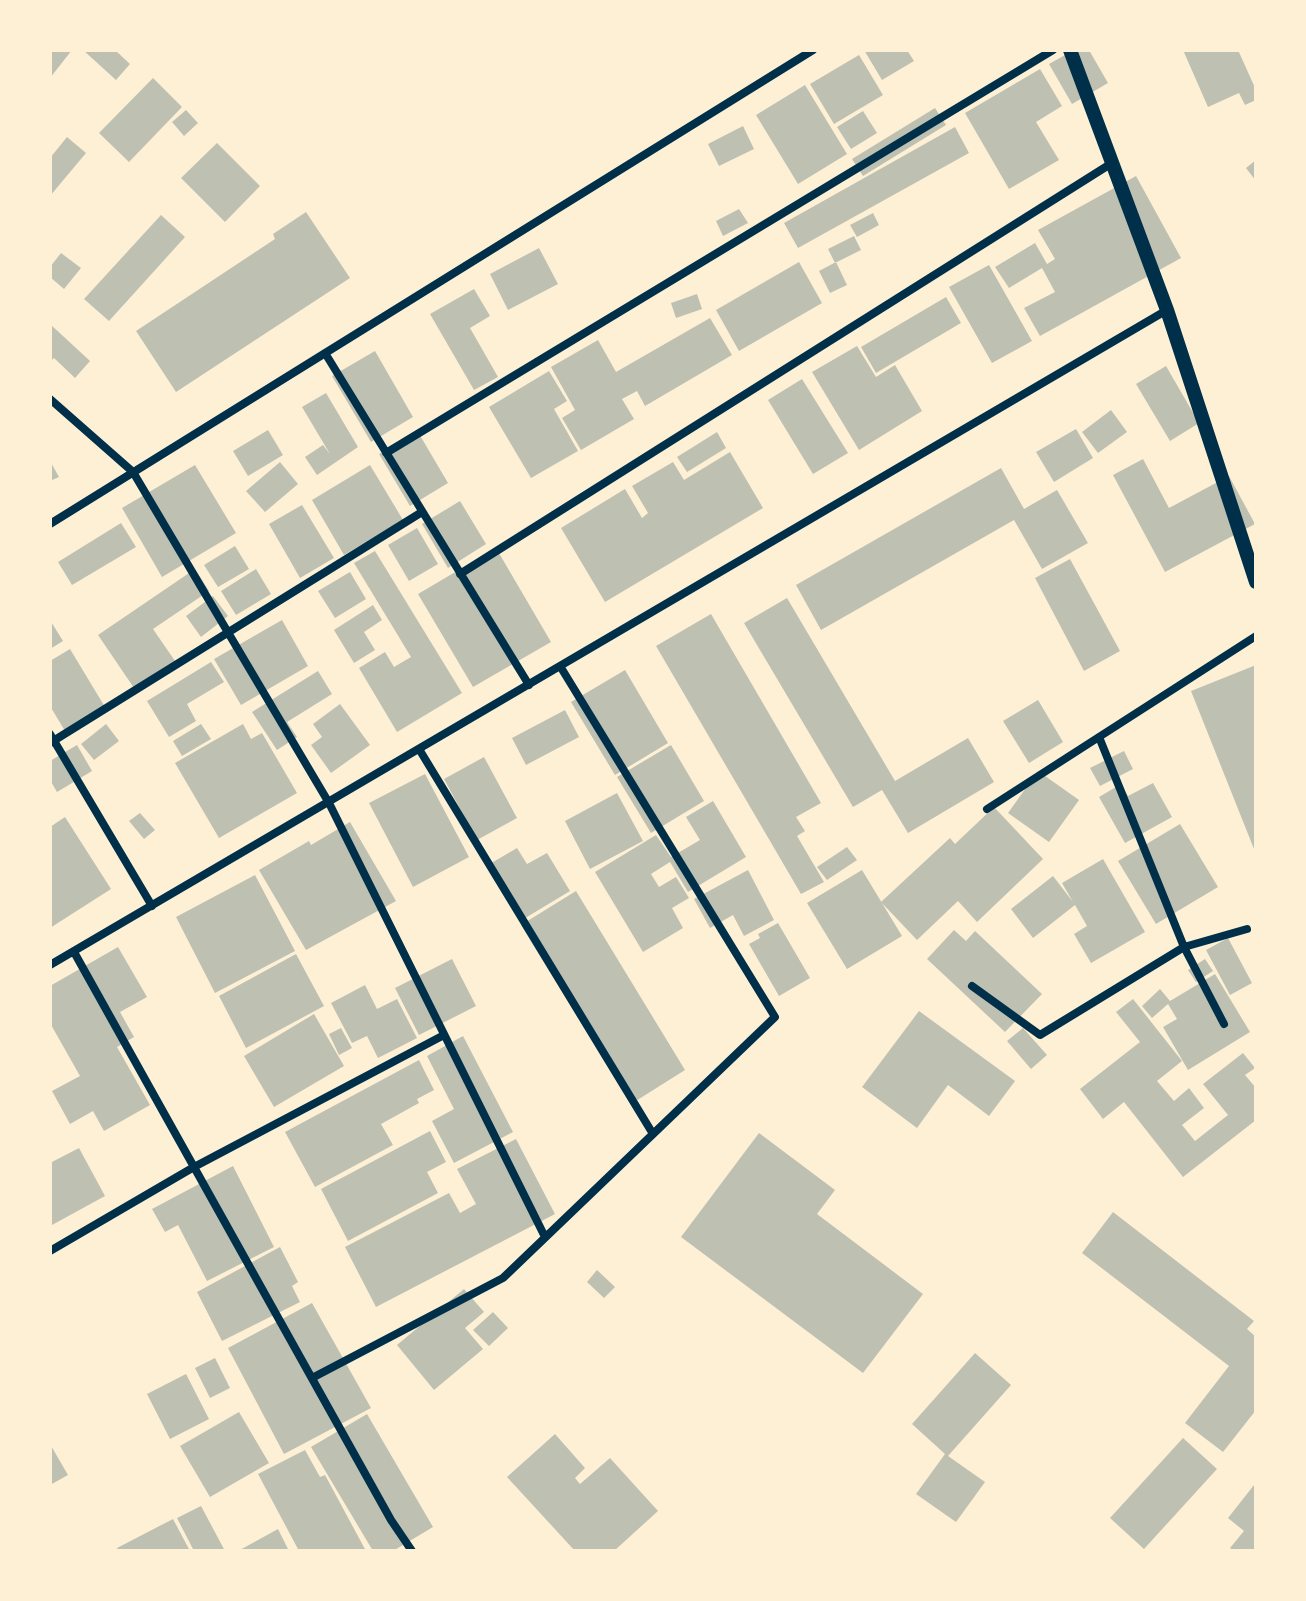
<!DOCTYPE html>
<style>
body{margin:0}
#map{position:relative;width:1306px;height:1601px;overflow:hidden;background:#fdf0d5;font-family:Quicksand,sans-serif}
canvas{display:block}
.frame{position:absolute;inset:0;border:52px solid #fdf0d5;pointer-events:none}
</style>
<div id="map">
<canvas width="1306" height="1601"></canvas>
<div class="frame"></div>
</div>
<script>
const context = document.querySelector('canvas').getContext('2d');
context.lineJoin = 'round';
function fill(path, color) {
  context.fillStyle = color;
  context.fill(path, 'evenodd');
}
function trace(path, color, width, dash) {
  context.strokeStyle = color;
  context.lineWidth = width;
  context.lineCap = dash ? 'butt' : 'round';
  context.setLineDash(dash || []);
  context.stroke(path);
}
fill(new Path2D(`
 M50,50H72L50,78Z
 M83,50H115L130,64L116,80Z
 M864,50H907L914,61L882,80Z
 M1074,50H1089L1108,83L1072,104L1049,64Z
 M1183,50H1238L1256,90V100L1245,105L1239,93L1208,107Z
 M859,55L883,95L834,124L810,84Z
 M1040,69L1062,106L1036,122L1059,160L1009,189L965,113Z
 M153,78L182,107L129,162L99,133Z
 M805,85L847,154L798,184L756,115Z
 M935,108L946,125L863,176L852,159Z
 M186,110L198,123L184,136L172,122Z
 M863,111L877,133L851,149L837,127Z
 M743,126L754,149L719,166L708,144Z
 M955,127L969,153L798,248L784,223Z
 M67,137L86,153L50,196V158Z
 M217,143L260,186L225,222L181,178Z
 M1256,160V181L1246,168Z
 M1136,176L1181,258L1040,336L1024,308L1055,292L1042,268L1009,288L995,267L1035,243L1047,264L1055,259L1038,230Z
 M739,209L748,223L723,236L716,221Z
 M306,212L350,278L176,392L136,331L275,239L273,234Z
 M873,213L879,225L857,237L850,225Z
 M161,215L185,237L109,321L84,299Z
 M854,236L861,250L835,263L828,249Z
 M539,248L558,284L508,310L490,274Z
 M61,253L81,268L64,289L50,277V267Z
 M799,262L822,303L739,351L716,310Z
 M836,262L847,285L830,293L819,271Z
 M989,265L1032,341L992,363L949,287Z
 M474,289L490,316L470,328L498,377L474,390L430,314Z
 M697,294L702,309L676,318L671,303Z
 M946,297L961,323L876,373L861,347Z
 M710,318L732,355L645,406L637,391L622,399L634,419L581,450L562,418L575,410L551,367L598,340L616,372Z
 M50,324L90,361L75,378L54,358L50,362Z
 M857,346L876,377L895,365L922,411L859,450L812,372Z
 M375,351L413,417L371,442L332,376Z
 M1166,366L1199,423L1170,441L1136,384Z
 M549,371L567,401L554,409L578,451L531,478L489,407Z
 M802,379L848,453L813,474L768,400Z
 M326,393L358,447L317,475L305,457L323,445L330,454L302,407Z
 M1111,410L1127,432L1098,453L1082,432Z
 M1076,429L1093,458L1054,482L1036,452Z
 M268,430L283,455L248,476L233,451Z
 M418,432L448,483L410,506L379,454Z
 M717,432L726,448L687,472L677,457Z
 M730,452L763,508L605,602L561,528L625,489L642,518L648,513L632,486L673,462L684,480Z
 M1143,459L1169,508L1229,476L1255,524L1165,572L1113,475Z
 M50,461L59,477L50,481Z
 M280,462L298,484L265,512L246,491Z
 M195,465L236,533L162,577L122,508Z
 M370,465L403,520L344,555L312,500Z
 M1001,468L1024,509L1057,490L1088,543L1042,569L1014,520L821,630L796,585Z
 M460,501L486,544L448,568L422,524Z
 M302,505L334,558L300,578L269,524Z
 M121,523L136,547L72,585L58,562Z
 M417,528L438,564L409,581L388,545Z
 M235,546L249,569L218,587L204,565Z
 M496,548L551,642L473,687L418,594Z
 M375,551L462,693L397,732L359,668L385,652L394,667L411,657L354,563Z
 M1070,559L1120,651L1084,671L1035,578Z
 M195,569L209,591L153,629L175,661L134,688L98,635Z
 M256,569L271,594L236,615L221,591Z
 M350,572L366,599L335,618L318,591Z
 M213,596L228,616L201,637L186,616Z
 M787,598L895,781L968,738L994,782L908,833L882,790L853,807L744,623Z
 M373,605L382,620L364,632L375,650L354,663L334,630Z
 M711,614L821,803L796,817L805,831L797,836L824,882L801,894L656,646Z
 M50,620L63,641L50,649Z
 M282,620L308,666L241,705L214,659Z
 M70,649L105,707L65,731L50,706V661Z
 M211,662L224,682L187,704L196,721L169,737L147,701Z
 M1256,665V854L1191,691Z
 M625,670L668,743L615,775L571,702Z
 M318,671L332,694L287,722L297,737L277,750L252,712Z
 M1038,700L1063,742L1029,763L1003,721Z
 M340,704L370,745L331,773L311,745L322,737L313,724Z
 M565,710L579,737L526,765L512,738Z
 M106,724L119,741L94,760L81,744Z
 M201,724L211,739L182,756L173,741Z
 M243,724L251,739L262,733L297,793L219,838L175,763Z
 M77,745L92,771L57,792L50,780V761Z
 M671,745L704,801L651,833L617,777Z
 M1124,751L1133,769L1100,786L1090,768Z
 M484,757L517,818L477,840L444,779Z
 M1038,771L1079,800L1049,842L1008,813Z
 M425,774L469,857L413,887L369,803Z
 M1153,783L1172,817L1125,843L1099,797L1121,784L1128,796Z
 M617,793L643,841L590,869L565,821Z
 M713,801L746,857L688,892L670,862L651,874L659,887L676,877L689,898L672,908L683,928L643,952L595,872L656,835L671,857L700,840L686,817Z
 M994,807L1043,859L977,922L958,901L917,940L881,902L950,838L955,844Z
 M140,813L155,830L144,839L129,821Z
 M65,817L111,889L50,928V827Z
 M350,822L396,901L306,950L259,870L309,841L311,845Z
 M1180,824L1218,887L1156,924L1118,861Z
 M847,847L857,860L827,880L817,867Z
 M517,848L527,864L547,853L570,891L522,920L488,865Z
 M1103,859L1145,932L1091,963L1074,934L1087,926L1075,905L1033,938L1011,909L1053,876L1073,902L1062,883Z
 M748,870L774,920L744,936L733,915L710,928L694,899Z
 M862,870L902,936L847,969L807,903Z
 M255,875L295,951L215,993L176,917Z
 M576,891L685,1070L631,1104L521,925Z
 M778,923L810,978L779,996L749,944L760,938L758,934Z
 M954,930L966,941L975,931L1042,994L1005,1032L927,959Z
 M1228,938L1252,983L1230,995L1206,950Z
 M118,947L147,997L120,1012L134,1037L117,1047L150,1105L104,1131L93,1111L70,1124L52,1091L80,1076L50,1023V986Z
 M296,954L324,1006L246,1048L219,996Z
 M452,959L476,1006L419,1035L395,988Z
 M1205,959L1213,971L1196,982L1188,970Z
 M1215,974L1250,1032L1188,1070L1163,1027L1177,1019L1168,1004L1152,1018L1142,1006L1160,989L1170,1001Z
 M365,985L377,1009L397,999L417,1038L378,1058L367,1036L352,1043L331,1003Z
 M1133,999L1182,1061L1157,1081L1174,1101L1189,1088L1204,1108L1182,1125L1195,1141L1228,1115L1203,1084L1243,1053L1255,1068L1245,1075L1256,1088V1120L1183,1177L1124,1102L1103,1119L1080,1089L1140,1042L1116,1012Z
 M919,1011L1015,1081L989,1116L948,1085L917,1128L862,1087Z
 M314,1014L344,1066L274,1107L244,1056Z
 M341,1028L352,1048L339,1055L329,1034Z
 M1023,1028L1047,1055L1031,1069L1007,1041Z
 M463,1036L513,1132L454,1163L432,1121L454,1109L427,1056Z
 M419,1060L434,1090L417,1099L419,1103L381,1124L393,1145L315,1187L285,1132Z
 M430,1131L446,1162L427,1172L438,1193L348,1241L321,1189Z
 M759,1133L835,1190L817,1214L923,1294L863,1373L681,1237Z
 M516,1139L555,1214L376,1307L345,1247L449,1193L460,1213L476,1204L457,1169Z
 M79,1148L105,1196L52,1225L50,1163Z
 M233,1166L274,1247L207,1281L178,1225L165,1232L152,1209Z
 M1113,1212L1254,1321L1247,1329L1256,1337V1410L1223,1452L1185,1423L1229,1366L1082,1253Z
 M280,1247L298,1282L292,1286L300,1302L222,1341L197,1292Z
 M597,1270L615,1287L604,1298L587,1282Z
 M464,1289L484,1312L465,1328L483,1349L434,1390L397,1345Z
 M312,1303L371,1408L284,1454L228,1348Z
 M493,1312L508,1328L489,1346L473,1330Z
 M975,1353L1011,1385L948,1456L985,1482L956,1522L916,1494L945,1454L912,1424Z
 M215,1358L230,1388L210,1398L195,1368Z
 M186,1374L209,1419L170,1439L147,1394Z
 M239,1412L269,1463L210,1497L180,1446Z
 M367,1414L433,1527L393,1551H373L311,1447Z
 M555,1434L585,1468L575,1478L580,1484L610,1458L658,1511L614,1551H575L507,1477Z
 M1183,1438L1217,1469L1144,1549L1110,1518Z
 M50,1444L68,1475L50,1485Z
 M305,1450L320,1477L325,1475L366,1551H299L258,1474Z
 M1254,1485L1256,1551H1234L1230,1548L1244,1531L1228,1518Z
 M201,1506L225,1551H194L177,1518Z
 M173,1519L190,1551H119L117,1548Z
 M278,1529L289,1551H238Z`), '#bec0b2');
trace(new Path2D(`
 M325,353L529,685
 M50,399L133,472L329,803L545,1237
 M386,453L1053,50
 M50,524L813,50
 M460,574L1112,163
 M50,734L152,906
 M1099,737L1184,947L1224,1024
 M50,743L422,512
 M419,749L653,1134
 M987,809L1256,636
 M74,952L391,1520L412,1551
 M50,965L1167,310
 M972,986L1040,1035L1184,947L1247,929
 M50,1251L194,1167L444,1035
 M312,1378L503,1278L775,1017L560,666`), '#003049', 8);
trace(new Path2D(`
 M1070,50L1167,310L1256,582`), '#003049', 14);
</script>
